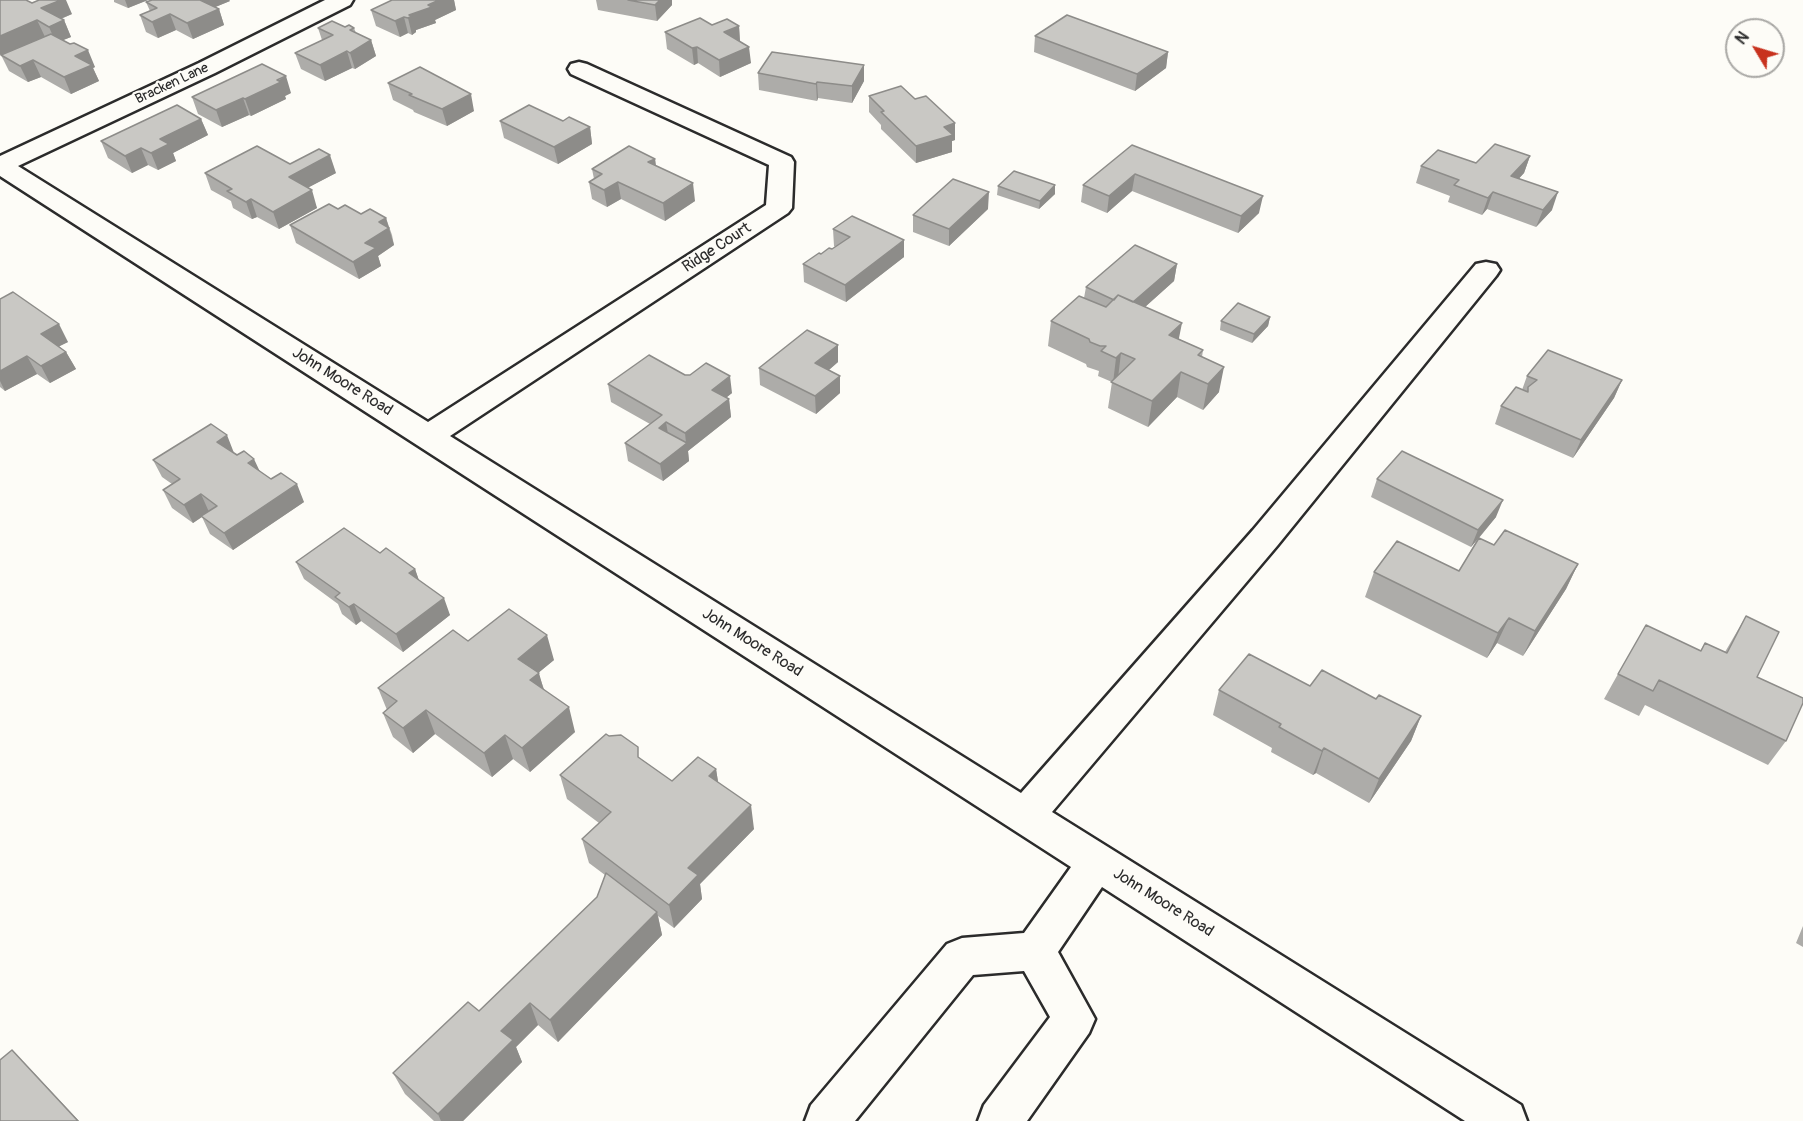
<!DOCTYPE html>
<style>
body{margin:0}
#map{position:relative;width:1803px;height:1121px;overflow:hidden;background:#fdfcf7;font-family:Pangolin,sans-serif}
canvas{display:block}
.north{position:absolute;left:1725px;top:18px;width:60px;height:60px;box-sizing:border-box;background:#fdfcf7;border:2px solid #a9a8a5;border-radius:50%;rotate:308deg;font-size:16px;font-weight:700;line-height:24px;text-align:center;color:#2b2b2b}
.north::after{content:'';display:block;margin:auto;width:21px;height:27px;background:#c8321e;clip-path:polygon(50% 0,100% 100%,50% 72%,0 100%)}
</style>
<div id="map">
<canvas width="1803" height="1121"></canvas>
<div class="north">N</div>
</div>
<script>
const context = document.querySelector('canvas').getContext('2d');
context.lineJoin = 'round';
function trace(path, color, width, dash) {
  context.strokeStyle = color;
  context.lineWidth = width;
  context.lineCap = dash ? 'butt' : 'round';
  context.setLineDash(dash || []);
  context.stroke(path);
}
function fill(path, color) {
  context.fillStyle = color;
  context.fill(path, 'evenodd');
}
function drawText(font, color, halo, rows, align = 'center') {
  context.font = font + ' Pangolin,sans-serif';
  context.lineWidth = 4.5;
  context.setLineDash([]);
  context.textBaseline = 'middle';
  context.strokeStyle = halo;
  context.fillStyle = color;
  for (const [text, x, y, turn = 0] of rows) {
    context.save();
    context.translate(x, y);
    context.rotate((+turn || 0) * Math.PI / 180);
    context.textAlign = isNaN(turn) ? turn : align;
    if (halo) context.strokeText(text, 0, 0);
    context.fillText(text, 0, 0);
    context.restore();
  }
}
const minor = new Path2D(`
 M325,0H353L350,5L215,73L18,166L428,422L766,205L769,165L571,74L568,69L571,64L579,62L587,64L791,157L794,162L792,208L788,213L450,436L1021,793L1253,530L1476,264L1486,262L1496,264L1500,270L1496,276L1277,546L1052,812L1521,1105L1527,1121H1465L1102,887L1058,952L1095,1019L1089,1033L1027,1121H978L984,1105L1050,1017L1024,971L973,975L855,1121H805L811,1105L947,944L962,938L1024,933L1071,867L0,176V156L199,63Z`);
trace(minor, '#2b2b2b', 5);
fill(minor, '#fdfcf7');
fill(new Path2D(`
 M114,0H148L128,8L114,2Z
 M152,0H229L230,1L215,7L219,9L224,25L193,39L176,30L158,38L146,32L140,15L150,11L146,2Z
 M392,0H454L456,10L435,20L436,23L416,30V32L412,35L408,33L400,37L376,26L371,10Z
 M596,0H672V5L657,21L598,10Z
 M32,3L72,14L61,19L64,20L71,37L63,40L95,67L93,68L99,81L71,94L41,77L28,82L9,71L1,55L45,37L0,55Z
 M712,25L739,26L740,42L751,63L720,77L698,63L694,65L667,49L665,32Z
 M345,27L354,28L356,33L371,40L376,56L355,69L352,68L325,81L301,69L295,53L322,40L318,28Z
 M1035,36L1168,52L1166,68L1135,91L1034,52Z
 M758,73L864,81L852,103L818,98L817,101L759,90Z
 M388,83L474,111L447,126L414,112L413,110L393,100Z
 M291,93L285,96L286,99L251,116L249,115L222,127L198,114L192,97Z
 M869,96L915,99L955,123V140L952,141V152L916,163L881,129V125L869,112Z
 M201,119L208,135L173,153L176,161L158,170L148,165L132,173L108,158L101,141Z
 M500,121H563L590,127L592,144L558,164L504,138Z
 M1132,145L1259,213L1238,233L1132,191L1107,213L1081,202L1083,185Z
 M1530,156L1524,173L1519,178L1552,210L1536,227L1487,209L1482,215L1448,202L1450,196L1416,183L1421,166L1476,163Z
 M655,159L656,166L695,201L665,221L621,199L607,207L592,199L589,182L594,179L592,169Z
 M290,164L336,173L307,188L317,208L279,229L257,217L252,219L233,208L231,201L211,190L205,173Z
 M998,186L1055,194L1039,209L997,195Z
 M338,209L361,214L386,218L392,235L394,245L378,256L381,266L359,279L296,243L290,225Z
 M988,209L949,246L913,232V215Z
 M833,229L904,257L846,302L804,282L803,264L835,247L834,246Z
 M1177,264L1174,281L1145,307L1179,339L1203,350L1202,357L1219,392L1203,410L1177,397L1148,427L1108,408L1112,382L1098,376L1099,371L1087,367L1086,364L1048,346L1051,321L1084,298L1086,287Z
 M0,299L68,342L59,346L66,352L76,369L50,383L37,374L5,391L0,387Z
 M1270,317L1268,326L1252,343L1220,330L1221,321Z
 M838,345V362L829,370L840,376V393L816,414L760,385L759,368Z
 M685,375H690L732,393L726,398L729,399L731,417L688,451L689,461L663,481L628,461L625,443L650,424L611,402L608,384Z
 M1527,376L1622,380L1614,398L1573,458L1495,424L1501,406L1522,390Z
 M234,453L304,502L233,550L210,534L202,517L193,523L172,508L163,490L172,484L162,477L153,460Z
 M1377,479L1496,517L1479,538L1494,545L1578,564L1566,589L1523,656L1497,643L1487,658L1365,597L1374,572L1459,571L1477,540L1471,547L1371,497Z
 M380,553L415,569L419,581L450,615L403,652L361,621L356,625L342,614L338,604L304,579L296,562Z
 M1746,616L1757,677L1786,741L1768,765L1645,705L1639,716L1604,699L1618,674L1700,651L1705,643L1725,652Z
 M468,641L554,660L538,673L544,689L575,732L530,772L513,759L492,777L435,734L413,753L393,737L383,713L387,710L378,688Z
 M1310,686L1376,699L1421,716L1411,741L1369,803L1316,773L1313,775L1271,752L1272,748L1213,715L1219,690Z
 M641,759L672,781L716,769L718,782L754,829L700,884L702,899L674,928L658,916L662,935L558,1042L538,1025L516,1047L522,1062L463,1121H434L405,1094L393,1073L479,1011L597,897L605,875L589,863L582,839L599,823L567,799L560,775Z
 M1803,926V947L1796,943Z`), '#adaca9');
fill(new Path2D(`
 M61,0H66L72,14L48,24L41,8Z
 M125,0H148L128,8Z
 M196,0H229L230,1L201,13Z
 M439,0H454L456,10L435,20L436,23L416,30V32L412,35L408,18L409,15Z
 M660,0H672V5L657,21L655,5Z
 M219,9L224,25L193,39L187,23Z
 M170,14L176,30L158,38L152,22Z
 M404,17L408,33L400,37L395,21Z
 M37,20L45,37L0,55V36Z
 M64,20L71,37L56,43L49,27Z
 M739,26L740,42L724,32Z
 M371,40L376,56L355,69L350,53Z
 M697,47L698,63L694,65L692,48Z
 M749,47L751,63L720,77L719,60Z
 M88,50L95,67L93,68L99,81L71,94L64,77L75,56Z
 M347,51L352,68L325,81L320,65Z
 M1168,52L1166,68L1135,91L1137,74Z
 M33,60L41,77L28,82L20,66Z
 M864,65V81L852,103V86Z
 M286,76L291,93L285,96L286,99L251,116L245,99Z
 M817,82L818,98L817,101L816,84Z
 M471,94L474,111L447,126L442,109Z
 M243,98L249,115L222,127L216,110Z
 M201,119L208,135L173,153L176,161L158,170L151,153L160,139Z
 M955,123V140L952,141V152L916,163V146L944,127Z
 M590,127L592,144L558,164L554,147Z
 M141,148L148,165L132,173L125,156Z
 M330,155L336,173L294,195L289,177Z
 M1530,156L1524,173L1506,193L1511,176Z
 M655,159L657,176L648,162Z
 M1135,174L1132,191L1107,213L1109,196Z
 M618,182L621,199L607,207L604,190Z
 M693,183L695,201L665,221L663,203Z
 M1055,185V194L1039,209L1040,201Z
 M312,190L317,208L279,229L273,212Z
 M989,192L988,209L949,246V229Z
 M1493,192L1487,209L1482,215L1488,198Z
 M1558,192L1552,210L1536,227L1543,210Z
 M1263,196L1259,213L1238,233L1241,216Z
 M251,199L257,217L252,219L246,202Z
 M386,218L394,245L378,256L381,266L359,279L353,262L379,222Z
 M904,240V257L846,302L845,285Z
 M1177,264L1174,281L1126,324L1128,306Z
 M1270,317L1268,326L1252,343L1254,334Z
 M1182,323L1177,348L1169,335Z
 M59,324L68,342L50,351L41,334Z
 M838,345V362L816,381L815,363Z
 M66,352L76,369L50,383L41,366Z
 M1121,353L1118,378L1113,383L1116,358Z
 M27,356L37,374L5,391L0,381V371Z
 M1224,367L1219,392L1203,410L1208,384Z
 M1181,372L1177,397L1148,427L1152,401Z
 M730,376L732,393L714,407L712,390Z
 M840,376V393L816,414L815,396Z
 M1622,380L1614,398L1573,458L1581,440Z
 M729,399L731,417L688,451L689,461L663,481L660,464L686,443L685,433Z
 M666,422L669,440L659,428Z
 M227,435L234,453L217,442Z
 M254,459L262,476L248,463Z
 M297,484L304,502L233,550L224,533Z
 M201,494L209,512L193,523L184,505Z
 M1503,500L1496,517L1471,547L1478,530Z
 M1578,564L1566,589L1523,656L1535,631Z
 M415,569L421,586L409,573Z
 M444,598L450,615L403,652L396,634Z
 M354,604L361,621L356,625L349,607Z
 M1509,618L1497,643L1487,658L1498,633Z
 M547,635L554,660L526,683L518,659Z
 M539,673L546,698L530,680Z
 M569,707L575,732L530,772L522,748Z
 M426,710L435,734L413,753L403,728Z
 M1421,716L1411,741L1369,803L1379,779Z
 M505,735L513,759L492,777L484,753Z
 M1324,748L1316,773L1313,775L1322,751Z
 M716,769L720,794L709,776Z
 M751,805L754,829L700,884L702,899L674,928L669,905L688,868Z
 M657,912L662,935L558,1042L550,1020Z
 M530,1003L538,1025L516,1047L522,1062L463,1121H441L438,1114L501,1031Z
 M12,1050L33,1072L79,1121H78Z`), '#8d8c89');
const building = new Path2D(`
 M0,0H26L32,3L39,0H61L41,8L64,20L49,27L37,20L0,36Z
 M152,0H200L219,9L187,23L170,14L152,22L140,15L157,8L146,2Z
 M392,0H439L428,5L432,7L409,15L412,16L408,18L404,17L395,21L371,10Z
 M628,0H660L655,5Z
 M1067,15L1168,52L1137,74L1035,36Z
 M700,18L712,25L727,19L739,26L724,32L749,47L719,60L697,47L692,48L665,32Z
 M332,21L345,27L349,25L354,28L350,30L371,40L350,53L347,51L320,65L295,53L333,35L318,28Z
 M51,34L70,44L74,43L88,50L75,56L92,65L64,77L33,60L20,66L1,55Z
 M772,52L864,65L852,86L817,82L816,84L758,73Z
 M262,64L286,76L277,80L281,82L245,99L243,98L216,110L192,97Z
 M420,67L471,94L442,109L409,95L412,94L388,83Z
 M901,86L915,99L926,96L955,123L944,127L953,135L916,146L881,112L884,111L869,96Z
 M177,105L201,119L160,139L169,144L151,153L141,148L125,156L101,141Z
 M529,105L563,121L569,117L590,127L554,147L500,121Z
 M1495,144L1530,156L1511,176L1558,192L1543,210L1493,192L1488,198L1454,185L1459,180L1421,166L1438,150L1476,163Z
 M1132,145L1263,196L1241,216L1135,174L1109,196L1083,185Z
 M257,146L290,164L319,149L330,155L289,177L312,190L273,212L251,199L246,202L227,191L232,189L205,173Z
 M629,146L655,159L648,162L693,183L663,203L618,182L604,190L589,182L602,174L592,169Z
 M1014,171L1055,185L1040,201L998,186Z
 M953,179L989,192L949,229L913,215Z
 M329,204L338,209L345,205L361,214L370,209L386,218L379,222L389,228L365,243L376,248L353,262L290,225Z
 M852,216L904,240L845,285L803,264L819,253L821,254L829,248L832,249L850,237L833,229Z
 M1135,245L1177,264L1133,302L1118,295L1114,300L1086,287Z
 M13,292L59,324L41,334L66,352L41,366L27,356L0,371V299Z
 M1118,295L1182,323L1169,335L1203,350L1198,355L1224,367L1208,384L1181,372L1152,401L1111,382L1135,359L1121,353L1116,358L1101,351L1106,346H1100L1090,342L1089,339L1051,321L1079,296L1106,307Z
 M1238,303L1270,317L1254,334L1221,321Z
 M807,330L838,345L815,363L840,376L815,396L759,368Z
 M1548,350L1622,380L1581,440L1501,406L1516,387L1528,392V387L1537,380L1527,376Z
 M649,355L685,375H690L706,363L730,376L712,390L729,399L685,433L666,422L659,428L687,443L660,464L625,443L662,415L608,384Z
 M211,424L227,435L217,442L237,455L244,451L254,459L248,463L271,479L281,473L297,484L224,533L201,516L217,506L201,494L184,505L163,490L180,479L153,460Z
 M1402,451L1503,500L1478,530L1377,479Z
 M344,528L380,553L386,548L415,569L409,573L444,598L396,634L354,604L349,607L335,597L340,593L296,562Z
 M1505,530L1578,564L1535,631L1509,618L1498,633L1374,572L1397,541L1459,571L1479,538L1494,545Z
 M509,609L547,635L518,659L539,673L530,680L569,707L522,748L505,735L484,753L426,710L403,728L383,713L397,701L378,688L453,630L468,641Z
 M1746,616L1779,632L1757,677L1803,698V703L1786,741L1659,680L1653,691L1618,674L1646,625L1701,651L1705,643L1727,653Z
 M1249,654L1310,686L1322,670L1376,699L1379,695L1421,716L1379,779L1324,748L1322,751L1279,727L1281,724L1219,690Z
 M606,734L609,736L621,735L638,747V757L672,781L698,757L716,769L709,776L751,805L688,868L698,875L669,905L582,839L611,812L560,775Z
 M606,873L657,912L550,1020L530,1003L501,1031L513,1040L438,1114L393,1073L468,1002L479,1011L597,897Z
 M12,1050L78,1121H0V1060Z`);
fill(building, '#c9c8c4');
trace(building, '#8d8c89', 1.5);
drawText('14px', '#2b2b2b', '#fdfcf7', [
 ["Bracken Lane",172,84,-25]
]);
drawText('16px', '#2b2b2b', '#fdfcf7', [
 ["Ridge Court",717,248,-33],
 ["John Moore Road",342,382,32],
 ["John Moore Road",752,643,32],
 ["John Moore Road",1163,903,32]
]);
</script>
